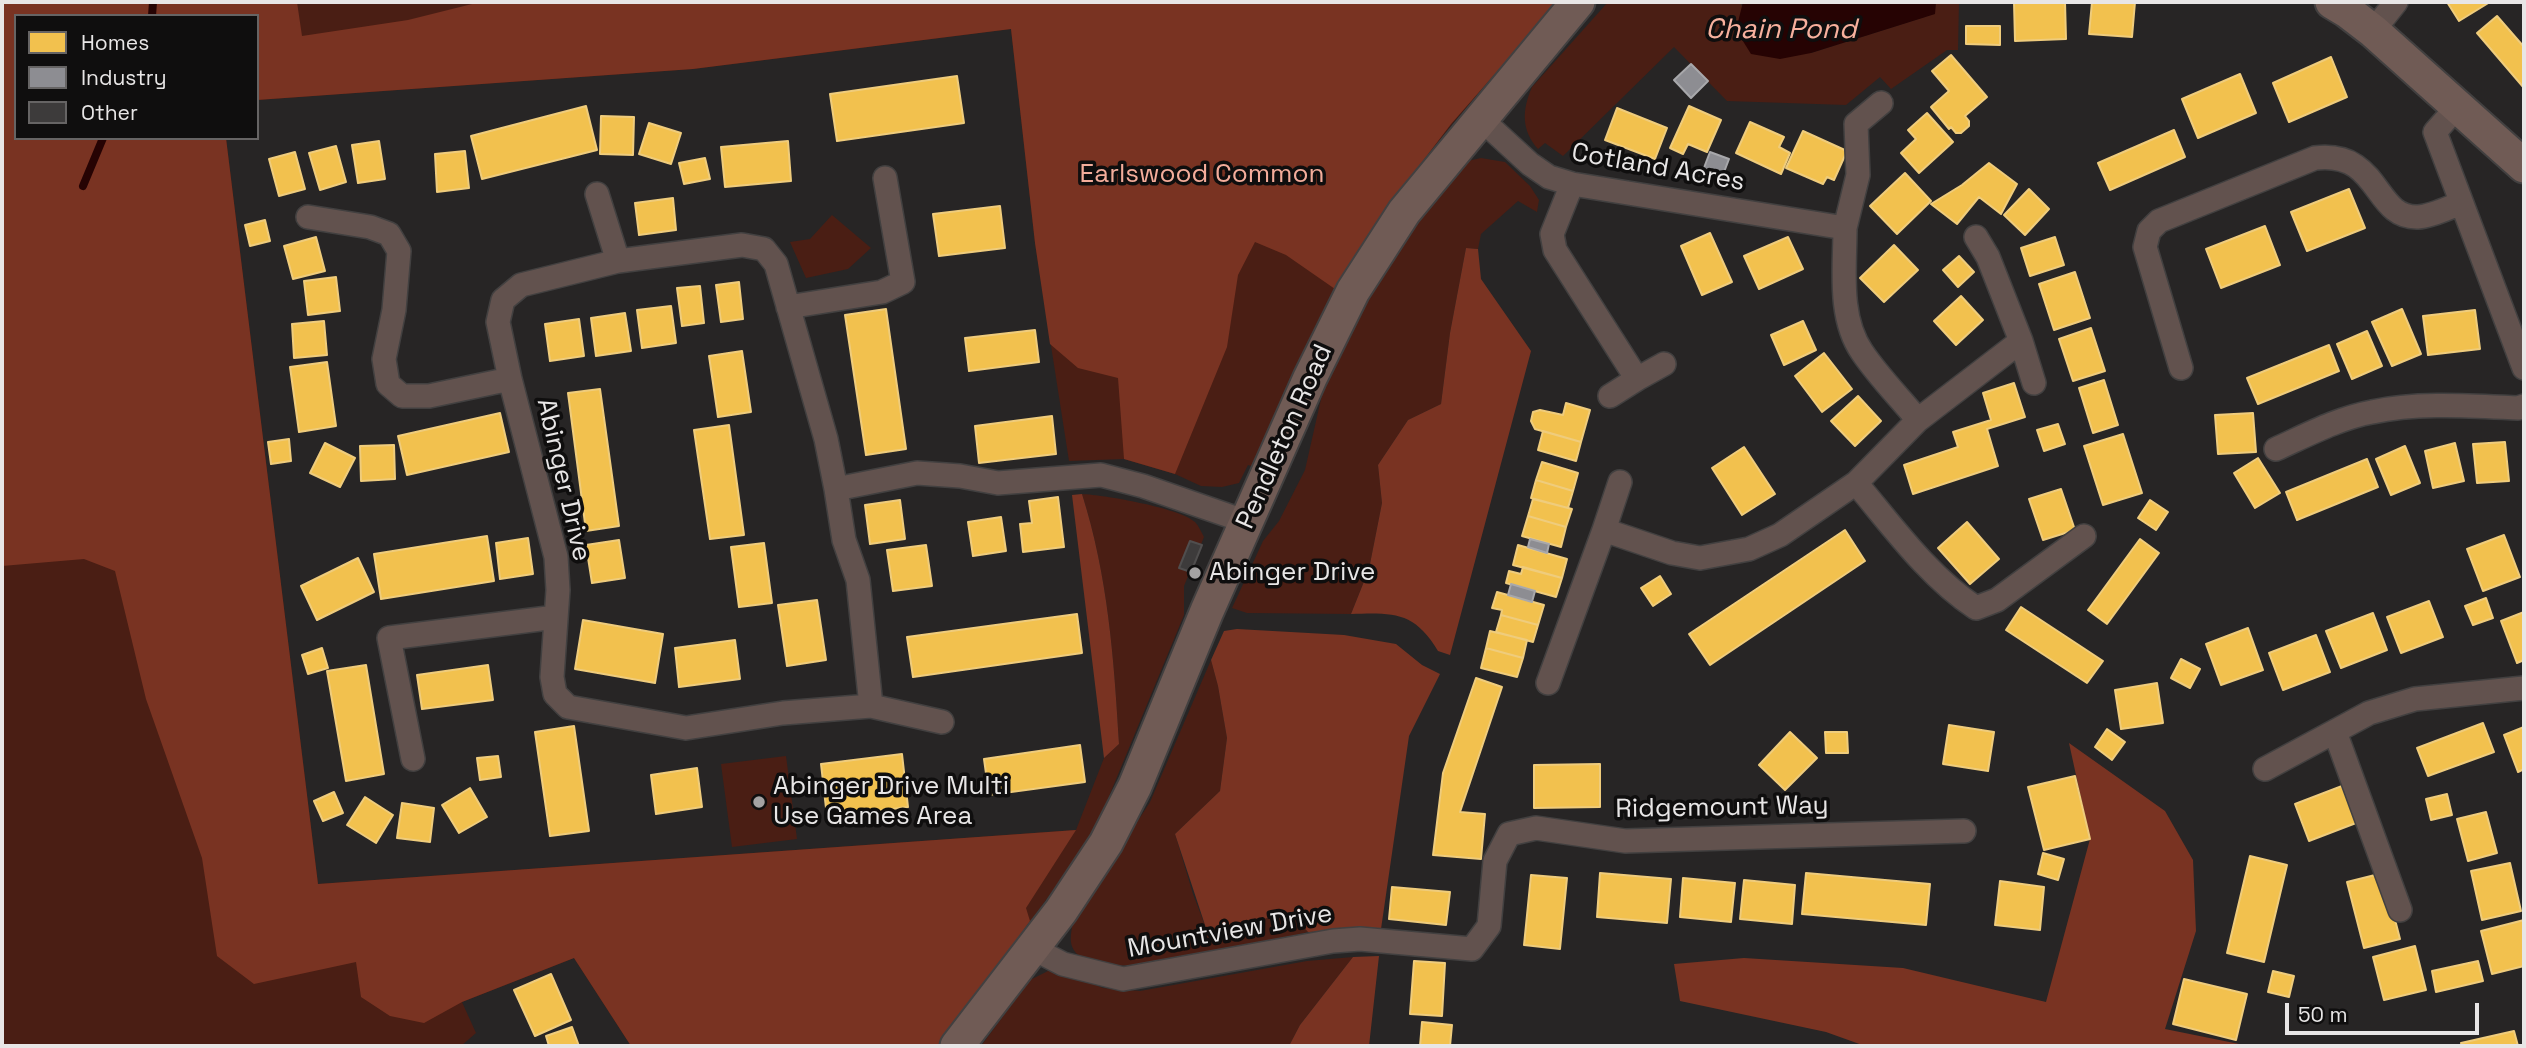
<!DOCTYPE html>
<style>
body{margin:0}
#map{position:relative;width:2526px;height:1048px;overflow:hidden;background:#272525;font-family:"Space Grotesk",sans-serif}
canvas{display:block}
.frame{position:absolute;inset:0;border:4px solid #e8e6e6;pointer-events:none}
.legend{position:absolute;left:14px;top:14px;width:245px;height:126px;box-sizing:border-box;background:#0f0e0e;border:2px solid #666464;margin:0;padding:9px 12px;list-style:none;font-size:21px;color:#e8e6e6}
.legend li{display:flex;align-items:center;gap:14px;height:35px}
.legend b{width:35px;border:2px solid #666464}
.scale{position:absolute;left:2285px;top:1003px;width:194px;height:32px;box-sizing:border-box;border:4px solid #e8e6e6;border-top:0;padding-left:9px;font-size:21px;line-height:24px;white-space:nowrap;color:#e8e6e6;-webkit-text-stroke:5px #0f0e0e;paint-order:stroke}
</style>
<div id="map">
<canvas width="2526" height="1048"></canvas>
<div class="frame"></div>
<ul class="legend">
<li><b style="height:19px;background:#f2c14e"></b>Homes</li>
<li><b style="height:19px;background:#8d8d92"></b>Industry</li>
<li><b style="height:19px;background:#3d3b3b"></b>Other</li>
</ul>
<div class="scale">50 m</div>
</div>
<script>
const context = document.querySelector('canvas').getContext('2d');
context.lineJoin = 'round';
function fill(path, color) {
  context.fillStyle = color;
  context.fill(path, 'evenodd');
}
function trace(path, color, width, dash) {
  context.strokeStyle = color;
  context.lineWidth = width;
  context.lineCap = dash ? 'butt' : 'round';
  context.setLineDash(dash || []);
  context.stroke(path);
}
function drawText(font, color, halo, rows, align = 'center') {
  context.font = font + ' "Space Grotesk",sans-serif';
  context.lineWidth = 7;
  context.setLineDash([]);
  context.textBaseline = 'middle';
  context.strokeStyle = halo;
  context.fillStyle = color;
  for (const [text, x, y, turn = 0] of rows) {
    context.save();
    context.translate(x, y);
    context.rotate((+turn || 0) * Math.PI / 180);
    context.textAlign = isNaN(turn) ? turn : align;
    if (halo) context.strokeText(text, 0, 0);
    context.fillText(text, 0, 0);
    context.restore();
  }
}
fill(new Path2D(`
 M2,2H1558L1452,124L1390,204L1335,289L1254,467L1248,465L1239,483L1222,487L1201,486L1175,474L1124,459L1069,461L1035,243L1011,29L693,69L257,100V16H16V138H226L318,884L1076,830L1104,758L1119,744C1114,659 1108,576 1082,494C1104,495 1180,508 1195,522C1199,526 1201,532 1204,537L1184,586V615L1093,835L940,1046H631L574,958L462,1002L476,1033L461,1046H2Z
 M1608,2H1743L1741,5L1811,53L1934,14L1936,2H1959L1958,50H1947L1891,89L1880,77L1846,105L1727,101L1674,47L1563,156L1545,143L1538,149C1521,130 1522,110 1532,87Z
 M1481,158L1505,162L1530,186L1539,200L1537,212L1518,201L1481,234L1478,249L1466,248L1450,333L1441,404L1408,420L1378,465L1382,503L1369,569L1351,614L1247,613L1232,608L1263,541L1279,521L1305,470L1328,368L1387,263L1422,212L1463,162Z
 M832,215L871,248L848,269L806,278L790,242L810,239Z
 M1211,660L1218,686L1227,738L1220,791L1175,834L1193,894L1206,928L1234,927L1290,912L1308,932C1264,942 1109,987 1076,953C1068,944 1071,933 1073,922L1150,802Z
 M786,756L797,839L732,847L721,764Z
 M1353,957L1300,1025L1289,1046H981L1030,980L1048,971L1067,973L1103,988L1140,991L1307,961Z`), '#4a1e14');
fill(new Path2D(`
 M2,2H297L302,36L408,20L480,2H1558L1451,124L1390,204L1335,289L1286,255L1255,242L1238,275L1227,347L1175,474L1124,459L1118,378L1078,368L1050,344L1035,243L1011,29L693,69L257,100V16H16V138H226L318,884L1076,830L1026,908L1030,921L940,1046H631L574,958L462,1002L424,1023L390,1016L361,997L356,962L254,984L217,956L202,858L146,699L115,571L84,559L2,566Z
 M1466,248L1478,249L1481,279L1531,351L1450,655L1438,651C1414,611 1393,613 1351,614L1369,569L1382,503L1378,465L1408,420L1441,404L1450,333Z
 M1082,494C1108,576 1114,659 1119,744L1104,758L1072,495Z
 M1237,629L1344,635L1396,644L1422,665L1440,674L1409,736L1381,929L1308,932L1290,912L1234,927L1206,928L1175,834L1220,791L1227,738L1218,686L1211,660L1224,631Z
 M2069,743L2165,811L2193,860L2196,931L2165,1029L2249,1046H1865L1826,1032L1680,1001L1674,964L1744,958L1903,968L2046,1002L2090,839Z
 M1379,956L1369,1046H1289L1300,1025L1353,957Z`), '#793322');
fill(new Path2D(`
 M1743,2H1936L1935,14L1811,53L1780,59L1751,54L1736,30Z`), '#260303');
const homes = new Path2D(`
 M2014,2H2065L2066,39L2015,41Z
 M2092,2H2135L2132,37L2089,34Z
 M2447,2H2490L2459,21Z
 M2497,16L2524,47V88L2477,33Z
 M1966,26H2000V45L1966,44Z
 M1951,55L1987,97L1965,116L1969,121V126L1961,133H1956L1951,127L1949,129L1931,107L1949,91L1932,71Z
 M2331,57L2347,97L2289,122L2273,83Z
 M2240,74L2256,113L2198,138L2182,99Z
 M957,76L964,123L837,141L830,94Z
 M586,106L597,150L482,179L471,136Z
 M1689,106L1721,120L1707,152L1688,144L1683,154L1670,148Z
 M1617,108L1667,128L1655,159L1605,140Z
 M1927,113L1953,142L1919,173L1901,153L1916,139L1908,130Z
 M601,116L634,117L633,155L600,154Z
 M1750,122L1784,137L1779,147L1790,153L1781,174L1736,153Z
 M649,123L681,133L671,164L639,154Z
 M2174,130L2185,157L2110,190L2098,163Z
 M1803,131L1847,151L1834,180L1827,177L1823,184L1786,168Z
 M379,141L385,179L358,183L352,145Z
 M788,141L791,181L725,187L721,147Z
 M336,146L346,182L320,190L309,153Z
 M465,151L469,188L437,192L435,154Z
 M295,152L305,189L279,196L269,159Z
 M705,158L710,179L684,184L679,163Z
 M1989,163L2017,184L2001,214L1979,197L1957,224L1931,204L1962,185Z
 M1905,173L1931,201L1897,234L1870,206Z
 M2029,189L2049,209L2025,235L2004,215Z
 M2349,189L2365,228L2307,251L2291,212Z
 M673,198L676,230L639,235L635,203Z
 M1000,206L1005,248L939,256L933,214Z
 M265,220L270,241L250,246L245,225Z
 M2265,226L2280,265L2221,288L2206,249Z
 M1710,233L1732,282L1702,295L1681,246Z
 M316,237L325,271L293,279L284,246Z
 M1788,237L1803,269L1759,289L1744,256Z
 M2055,237L2064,265L2030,276L2021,248Z
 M1894,245L1918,270L1884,302L1860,278Z
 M1959,256L1974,272L1958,287L1943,270Z
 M2075,272L2090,318L2054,330L2039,284Z
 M336,277L340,311L308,315L304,281Z
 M739,282L743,319L721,322L716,285Z
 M700,286L704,323L682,326L677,288Z
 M1961,296L1983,320L1956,345L1934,321Z
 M671,306L676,343L642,348L637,310Z
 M886,309L906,449L866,455L845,315Z
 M2402,309L2421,354L2392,366L2372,322Z
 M2475,310L2480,349L2428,355L2423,316Z
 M625,313L631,351L596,356L591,318Z
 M579,319L584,356L550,361L545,324Z
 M324,321L327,355L294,358L292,324Z
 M1803,321L1816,350L1784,365L1771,335Z
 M2091,328L2105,371L2073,381L2059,339Z
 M1035,330L1039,362L969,371L965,338Z
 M2367,331L2382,366L2352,379L2337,344Z
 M2329,345L2339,371L2258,404L2247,378Z
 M742,351L751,412L718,417L709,356Z
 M1824,353L1852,389L1822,412L1795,376Z
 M327,362L336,426L299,432L290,367Z
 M2104,380L2118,425L2093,433L2079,388Z
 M2014,383L2025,417L1987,429L1998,466L1913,494L1904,465L1958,447L1953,432L1991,420L1983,393Z
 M600,389L619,526L586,531L568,393Z
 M1858,396L1881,421L1855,446L1831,421Z
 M1566,403L1590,410L1581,442L1535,429L1531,421L1533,412L1540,410L1563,415Z
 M500,413L509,452L407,475L398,436Z
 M2253,413L2256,452L2218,454L2215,415Z
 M1052,416L1056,454L979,463L975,426Z
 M2058,424L2065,444L2044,451L2037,430Z
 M729,425L744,535L710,539L694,430Z
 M1543,431L1581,442L1576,461L1538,450Z
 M2123,434L2142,493L2103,505L2084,446Z
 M289,439L291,461L271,464L268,442Z
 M2505,442L2509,481L2477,483L2473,444Z
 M325,443L355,458L340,487L310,473Z
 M2455,443L2464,481L2433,488L2425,451Z
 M394,445L395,479L361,481L360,446Z
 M2405,446L2420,483L2391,495L2376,459Z
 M1744,447L1775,494L1742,515L1712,468Z
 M2258,458L2280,493L2255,508L2234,473Z
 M2367,459L2378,487L2297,520L2286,492Z
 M1542,462L1578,473L1573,491L1536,480Z
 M1536,480L1573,491L1568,508L1531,498Z
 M2061,489L2075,530L2043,540L2029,499Z
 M1058,497L1064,547L1023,552L1020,524L1032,523L1029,501Z
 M1533,499L1572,509L1566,527L1528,516Z
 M900,500L905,539L870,544L865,505Z
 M2150,500L2168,512L2156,530L2138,518Z
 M1528,516L1566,527L1561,547L1522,536Z
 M1001,517L1006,551L973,556L968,522Z
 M1967,522L1999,559L1970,584L1938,548Z
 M1845,530L1865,561L1710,665L1689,634Z
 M2504,535L2520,577L2483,591L2467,549Z
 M487,536L494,581L381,599L374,554Z
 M528,538L533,574L500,579L496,543Z
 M2140,539L2159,553L2107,624L2088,610Z
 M619,540L625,578L592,583L586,545Z
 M764,543L772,603L739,607L731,547Z
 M926,545L932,586L893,591L887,550Z
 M1518,545L1567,559L1562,578L1513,565Z
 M358,558L374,592L317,620L301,586Z
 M1523,567L1562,578L1556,597L1506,583L1509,571L1521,574Z
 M1660,576L1671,594L1653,606L1641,588Z
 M1497,592L1544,605L1538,625L1501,615L1502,610L1492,608Z
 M2486,598L2493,618L2473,625L2465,606Z
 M817,600L826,660L787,666L778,605Z
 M2429,601L2443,637L2401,653L2387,617Z
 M2021,607L2103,661L2087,683L2006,630Z
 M2524,612V660L2517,663L2501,621Z
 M2373,613L2387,650L2341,668L2326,631Z
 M1077,614L1082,653L913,677L907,637Z
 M1501,615L1538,625L1533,642L1496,632Z
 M583,620L663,634L655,683L575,669Z
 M2248,628L2263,670L2221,685L2206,644Z
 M1490,631L1527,640L1523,658L1486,648Z
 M2316,635L2330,672L2283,690L2269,653Z
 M735,640L740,679L679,687L675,648Z
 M322,648L328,668L308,674L302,655Z
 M1486,648L1523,658L1517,677L1481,668Z
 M2181,659L2200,669L2190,688L2171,678Z
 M366,665L384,774L346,781L327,671Z
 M488,665L493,700L422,709L417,675Z
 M1476,678L1502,687L1460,812L1485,814L1481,859L1433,855L1443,773Z
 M2157,683L2163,723L2121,729L2115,690Z
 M2483,723L2494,752L2428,776L2417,748Z
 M1949,725L1994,732L1988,771L1943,764Z
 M574,726L589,831L550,836L535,732Z
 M2524,727V769L2518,772L2504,735Z
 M2107,729L2125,742L2112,760L2095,747Z
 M1790,732L1817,758L1785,790L1759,765Z
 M1825,732H1847L1848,753H1826Z
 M1080,745L1085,782L989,795L984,759Z
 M902,754L908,807L827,817L821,764Z
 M498,756L501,777L480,780L477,758Z
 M1600,764V807L1534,808V765Z
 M697,768L702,807L656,814L651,775Z
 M2075,776L2090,839L2044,850L2028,787Z
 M2342,786L2356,823L2309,841L2295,804Z
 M470,788L487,817L459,833L442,805Z
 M334,792L343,813L323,821L314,801Z
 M2447,794L2452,815L2431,820L2426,799Z
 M365,797L393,815L376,843L347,825Z
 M402,803L434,808L430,842L397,838Z
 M2486,812L2497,853L2468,861L2457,819Z
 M2043,853L2064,859L2058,880L2038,874Z
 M2250,856L2287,865L2264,962L2227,953Z
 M2510,863L2521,911L2482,920L2471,871Z
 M1600,873L1671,879L1667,923L1597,917Z
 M1806,873L1930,884L1926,925L1802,914Z
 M2383,873L2400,939L2364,948L2347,882Z
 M1531,875L1567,878L1560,949L1524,945Z
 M1683,878L1735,883L1731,922L1680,917Z
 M1744,880L1795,885L1792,924L1740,919Z
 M2000,881L2044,887L2040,930L1995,925Z
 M1392,887L1450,892L1446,925L1389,919Z
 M2524,920V966L2492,974L2481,931Z
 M2415,946L2426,990L2384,1000L2373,957Z
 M1414,961L1445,963L1442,1016L1410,1014Z
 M2478,961L2483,981L2436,992L2432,971Z
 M2273,971L2294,976L2289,997L2268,992Z
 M551,974L571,1020L535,1036L514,990Z
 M2184,979L2247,994L2236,1040L2173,1024Z
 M1422,1022L1452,1025L1450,1046H1420Z
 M572,1027L579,1046H549L546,1036Z
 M2514,1031L2518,1046H2462L2461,1043Z`);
fill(homes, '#f2c14e');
trace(homes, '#efcc7c', 2);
const industry = new Path2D(`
 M1691,64L1708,81L1691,98L1674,80Z
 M1710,152L1729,159L1721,180L1702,173Z
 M1530,539L1549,544L1547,553L1528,547Z
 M1511,584L1535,591L1532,602L1508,595Z`);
fill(industry, '#8d8d92');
trace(industry, '#a8a8ab', 2);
trace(new Path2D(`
 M152,16L153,2
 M83,186L103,138`), '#260303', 8);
const building = new Path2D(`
 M1190,541L1202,545L1191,572L1179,568Z`);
fill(building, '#3d3b3b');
trace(building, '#504e4e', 2);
const street = new Path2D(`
 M2373,31L2396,2
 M2457,107L2435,132L2524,368
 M1481,119L1530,164L1549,177L1572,184L1845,228C1845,268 1838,317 1862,352C1878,376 1900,398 1918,420L1856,483L1780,535L1749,549L1700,558L1672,553L1604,530L1548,683
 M1572,184L1552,234L1555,250L1637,379L1610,396
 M597,194L618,261
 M308,217L370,227L389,234L399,251L394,310L384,359L388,384L402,396H429L510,379
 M1845,228L1858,175L1856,124L1881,103
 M742,245L764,249L776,264L826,439L836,489L844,540L858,580L871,706L783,713L686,728L568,707L555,694L552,677L558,590L556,557L510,379L498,322L503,300L521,285L618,261Z
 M788,307L882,292L903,282L885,178
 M2021,341L2034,383
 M2181,368L2145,247L2149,231L2159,221L2315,158C2381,150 2373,219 2418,217C2432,216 2448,208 2461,203
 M1637,379L1664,364
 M1918,420L2021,341L1988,257L1976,237
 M2276,449C2307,435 2339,418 2372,412C2417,402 2472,406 2518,408L2524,406
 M1856,483C1893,527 1928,576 1976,608L1997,600L2084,536
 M836,489L917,473L960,476L998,483L1101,475L1143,486L1247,522
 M1604,530L1620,482
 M871,706L942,722
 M2335,732L2400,910
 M413,759L389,638L556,617
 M2265,769L2369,713L2415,699L2524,688
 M1032,948L1063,964L1123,979L1333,941L1360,939L1472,949L1489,926L1495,861L1509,834L1536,828L1625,841L1964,831`);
const secondary = new Path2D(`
 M2332,2L2347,11L2373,31L2524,166
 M957,1046L1061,911L1106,843L1135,786L1207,611L1310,378L1353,291L1404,212L1578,2`);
trace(street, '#424040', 26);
trace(secondary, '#424040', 37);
trace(street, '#62524e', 23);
trace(secondary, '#705b55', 33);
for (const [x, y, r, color] of [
 [1195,573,7,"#a4a2a2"],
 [759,802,7,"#a4a2a2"]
]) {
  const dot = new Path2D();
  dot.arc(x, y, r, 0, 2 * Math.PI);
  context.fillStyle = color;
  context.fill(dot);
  trace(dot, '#0f0e0e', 2.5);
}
drawText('26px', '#e8e6e6', '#0f0e0e', [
 ["Cotland Acres",1658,168,10],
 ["Pendleton Road",1285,437,-66],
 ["Abinger Drive",563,480,77],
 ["Ridgemount Way",1722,808,-1],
 ["Mountview Drive",1230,932,-10]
]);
drawText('26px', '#f4ad9b', '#0f0e0e', [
 ["Earlswood Common",1202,175]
]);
drawText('26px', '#e8e6e6', '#0f0e0e', [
 ["Abinger Drive",1209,573],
 ["Abinger Drive Multi",773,787],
 ["Use Games Area",773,817]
], 'left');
drawText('italic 28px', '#f7b09d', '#0f0e0e', [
 ["Chain Pond",1781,30]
]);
</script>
